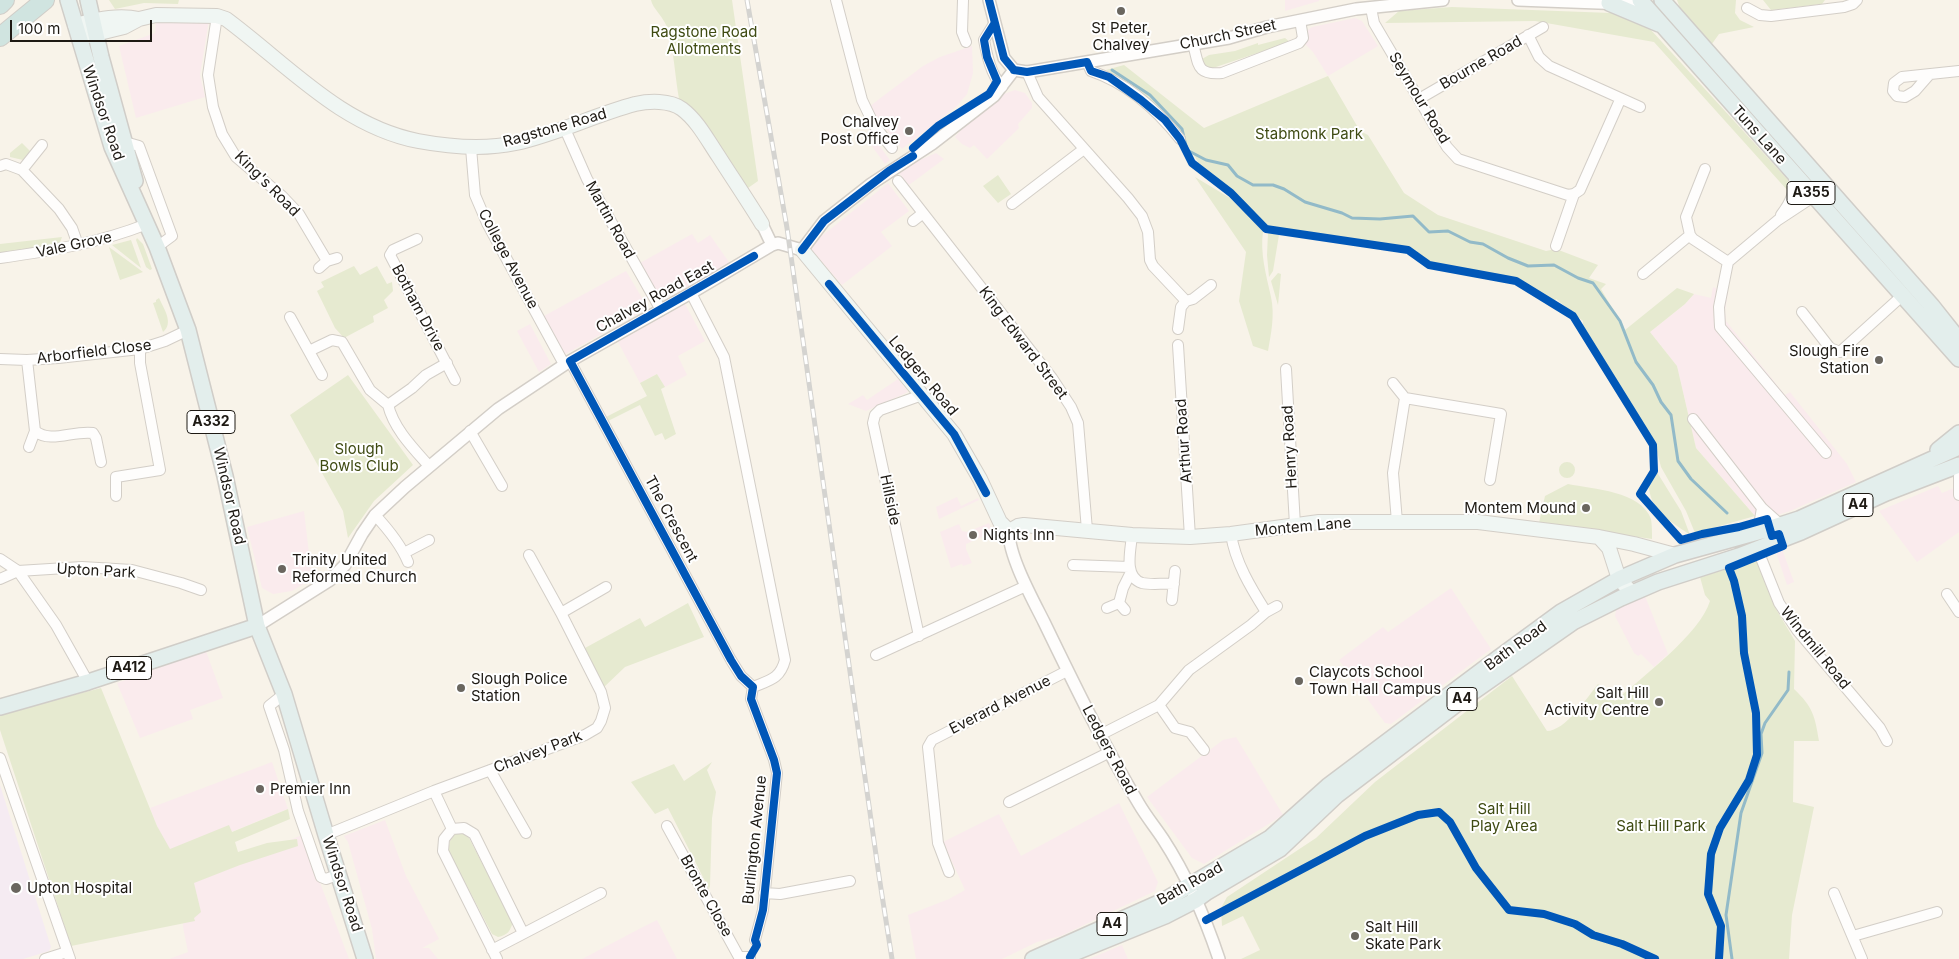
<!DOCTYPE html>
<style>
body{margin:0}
#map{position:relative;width:1959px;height:959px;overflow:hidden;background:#f8f3e9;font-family:Inter,sans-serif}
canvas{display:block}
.scale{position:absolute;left:10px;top:20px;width:142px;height:22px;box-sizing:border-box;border:2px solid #1e1a14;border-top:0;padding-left:6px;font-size:15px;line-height:18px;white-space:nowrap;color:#1e1a14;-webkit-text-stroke:4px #fff;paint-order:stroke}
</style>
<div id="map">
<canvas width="1959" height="959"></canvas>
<div class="scale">100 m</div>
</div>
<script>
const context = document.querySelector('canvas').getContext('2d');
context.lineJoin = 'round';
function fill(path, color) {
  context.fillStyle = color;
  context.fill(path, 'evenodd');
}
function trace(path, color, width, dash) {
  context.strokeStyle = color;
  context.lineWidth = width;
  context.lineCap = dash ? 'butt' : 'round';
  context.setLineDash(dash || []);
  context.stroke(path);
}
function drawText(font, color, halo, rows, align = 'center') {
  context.font = font + ' Inter,sans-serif';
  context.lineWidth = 4;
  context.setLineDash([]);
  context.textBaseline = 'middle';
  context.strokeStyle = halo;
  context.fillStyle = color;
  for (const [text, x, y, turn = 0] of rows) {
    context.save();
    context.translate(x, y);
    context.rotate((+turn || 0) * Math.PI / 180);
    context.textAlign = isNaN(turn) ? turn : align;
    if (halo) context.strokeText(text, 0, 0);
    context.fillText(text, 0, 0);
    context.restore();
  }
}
fill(new Path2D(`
 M1285,0H1319V1L1285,11Z
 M1355,18L1362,21L1378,46L1328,76L1313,52L1304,43L1308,30L1312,27Z
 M209,20L200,75L205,97L136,118L119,46L155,33L156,22Z
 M972,46L973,73L967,94L957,106L902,149L871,109L870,106L923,66L940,57Z
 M1015,90L1025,93L1032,103V108L1018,124L1019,128L1014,133L987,159L974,145L970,148L962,144L955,137L967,123L1001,95Z
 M872,136L890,160L885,164L865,137Z
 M936,153L944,159L909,185L899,173L911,164Z
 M888,183L909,211L881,232L892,246L842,285L812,250V245L821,233L823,235Z
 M692,234L698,243L710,235L731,265L661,300L640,263Z
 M626,271L648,308L564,355L544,316Z
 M1713,287L1728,293L1725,311L1726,321L1785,395L1790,392L1847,464L1856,482L1790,511L1764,519L1755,516L1696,448L1677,366L1650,332L1685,304L1694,294L1711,298Z
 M685,304L705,341L678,356L687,375L665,387L657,374L640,383L618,342Z
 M530,324L551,364L539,372L517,331Z
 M898,379L908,392L866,411L848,404L863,395L867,400Z
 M1938,486L1942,493L1959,486V532L1917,562L1879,511Z
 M957,497L961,506L978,498L979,500L939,519L936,507Z
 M304,511L312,579L292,591L273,594L262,588L247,527Z
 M989,523L993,532L966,544V549L972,563L963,566L962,564L951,568L940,532L959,524L962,531L967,532Z
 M1782,549L1794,582L1787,585L1776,552Z
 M1451,588L1491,649L1391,724L1385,723L1339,660L1383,627L1388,632Z
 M1645,596L1668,654L1654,667L1641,654L1638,656L1634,653L1615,616L1616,610Z
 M206,651L223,698L190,710L193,719L140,738L117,683Z
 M1236,737L1283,815L1204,864L1192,858L1147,797L1223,740Z
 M272,762L288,809L169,857L150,808Z
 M1119,803L1158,882L1155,891L1061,936L1037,942L1002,959H916L908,915L949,899L965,890L943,842L999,814L1021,856Z
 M385,820L406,876L439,939L422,948H429L438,959H376L372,929L348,842L344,836Z
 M302,835L349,959H169L188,952L183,927L186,884Z
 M657,920L677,959H582L641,928Z
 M1122,945L1128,959H1089Z`), '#faebed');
fill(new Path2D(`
 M0,785L51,947L49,951L23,959H0Z`), '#f5ebf2');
fill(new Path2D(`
 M109,0H179L178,4L144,3L115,9Z
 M651,0H732L758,181L748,188L700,117L691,107L679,99C675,77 674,52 668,30C665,18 652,8 651,0Z
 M1677,0H1736L1735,13L1740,20L1754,27L1719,34L1709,48L1683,17Z
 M1763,0H1825L1822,4L1771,10Z
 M1452,7L1611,13L1628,18L1651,30L1788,180V191L1654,42L1535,21L1385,23L1399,11Z
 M1285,38L1290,42L1210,69H1205L1202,59L1209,55L1235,51L1258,43V45Z
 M1124,65L1204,128L1328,76L1360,131L1368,135L1404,193L1438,215L1546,251L1556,249L1598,265L1589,278L1606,284L1601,289L1625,330L1677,288L1694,294L1685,304L1650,332L1677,366L1696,448L1755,516L1695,533L1686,511L1661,467L1654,440L1583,326V321L1556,299L1552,306L1511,280L1434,269L1412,251L1267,228L1230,191L1203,174L1196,166L1198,162L1175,124L1106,70Z
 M22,143L30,151L23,160L10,157V153Z
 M998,175L1011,194L998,203L983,186Z
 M1195,177L1230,198L1263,231C1260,254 1266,274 1271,297C1275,315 1271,334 1268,351L1253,346L1239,301L1246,252Z
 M1268,233L1279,235L1273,271L1269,277L1267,255Z
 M62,237L59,245L0,254V244Z
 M137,238L143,244L152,269L150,270L146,267L136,240Z
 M131,240L141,268L112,245Z
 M109,247L143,272L120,280Z
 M354,266L360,275L377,266L387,284L392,282L393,291L384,300L388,308L373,316L374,322L344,338L335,328L317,291L324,287L321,282Z
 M1278,273L1281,274L1278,305L1271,281Z
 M159,298C164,309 174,323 163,332L153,303L156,302V300Z
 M657,374L665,387L661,389L676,434L665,440L662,433L655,436L640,405L608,421L606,417L647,396L640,383Z
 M348,375L413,465L374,501L348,538L343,511L290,415Z
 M1559 470a8 8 0 1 1 16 0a8 8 0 1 1-16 0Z
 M1655,469L1681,511L1690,535C1664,516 1648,511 1648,475Z
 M1568,484C1593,489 1641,491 1651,519C1652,525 1652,532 1652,539L1539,523L1545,496Z
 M1760,559L1776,609L1795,641L1794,689C1813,707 1815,716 1819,741H1794L1793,802L1814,807L1792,915L1789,959H1241L1260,950L1243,916L1222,926L1221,908L1227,897L1316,838L1375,782L1512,676L1547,731C1565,731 1587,698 1598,684L1615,701C1642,677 1700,634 1710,601L1705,595L1700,577Z
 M688,603L704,637L625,667L602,689L585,648L640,618L645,627Z
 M101,688L157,826L170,849L229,825L232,832L288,809L290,819L235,842L238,852L267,843L297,839L298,846L240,865L194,883L201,912L194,918L195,921L71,946L0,730V714Z
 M712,762L707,770L716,792L712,818L710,886L709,889L668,808L655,814L631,782L674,764L684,781Z
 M462,833L469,838L513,922C510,931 508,935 498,937L492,934L448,850L450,841L455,834Z`), '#e6ead0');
trace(new Path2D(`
 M1112,70L1150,95L1182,129L1187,150L1206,160L1228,165L1237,176L1253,185H1273L1284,189L1305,202L1342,213L1352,218L1380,219L1413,216L1429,232L1448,231L1470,242L1483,244L1508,258L1528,266L1554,265L1578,278L1593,283L1620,321L1636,362L1653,385L1661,402L1671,415L1678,461L1691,479L1727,513
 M1732,959L1726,915L1741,813L1762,753L1761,734L1765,723L1788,690L1789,672`), '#92bac8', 3);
const minor = new Path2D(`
 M836,0L862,100L874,125L892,148
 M963,0L962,32L966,42
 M1371,8L1374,23L1447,147L1458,159L1568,195L1574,194L1580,190L1620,100
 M1747,8L1760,15L1771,16L1844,7L1853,4L1857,0
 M217,16L208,75L213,107L222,134L236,157L282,196L299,214L327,261
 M994,24L984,40C987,56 991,74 1002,87
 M1528,35L1539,57L1549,66L1640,107
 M1193,44C1199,65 1196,75 1222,73L1299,43L1303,38L1300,20
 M1087,62L1091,71C1127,83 1157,110 1180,139
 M1027,72L1038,97L1128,198L1142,216L1148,232L1150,260L1153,266L1186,301L1193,299L1211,285
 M1929,75L1915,91L1905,97L1897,96L1893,91L1894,83L1902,77L1959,71
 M1419,99L1543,27
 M565,129L587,179L661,310
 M125,142L139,146L172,236L157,247
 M471,148L475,195L487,223L564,364
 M0,166L6,164L22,170L59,209L72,228L78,245
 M1705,169L1686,217L1690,235L1693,239L1728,262L1778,220L1819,193
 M22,170L42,145
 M898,181L1052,378L1071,407L1078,423L1087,530
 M1012,204L1084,149
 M1781,215C1791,202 1796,191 1794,174
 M913,221L922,214
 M417,239L393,250L390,255L455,380
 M1556,246L1574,194
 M0,258C50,251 99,243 147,224
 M1728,262L1719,307L1720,327L1826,453
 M319,268L327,261L337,258
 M1643,274L1690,235
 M691,293L724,357L785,660C780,679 770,680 753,687
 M1802,312L1830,348L1840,352L1903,295
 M290,317L322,375
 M1178,329L1181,307L1186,301
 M1178,345L1190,537
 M309,351L332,340L342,342L370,390L388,405
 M0,359L27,360L58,358L140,349L165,341L188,330
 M27,360L35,431L29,447
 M570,361L731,660L741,676L753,687
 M1286,369L1295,525
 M1393,383L1405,398L1393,473L1397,522
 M1405,398L1501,414L1490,480
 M1693,419L1762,508L1781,525
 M35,431C51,444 73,430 93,433L96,438L101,462
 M470,431L502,486
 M429,466C413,448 394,429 388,405L412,388L426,375L447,363
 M1959,476V495
 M116,496V477L160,470L140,363V349
 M375,515C388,529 401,545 408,562
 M1758,531L1762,508
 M1132,535C1131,549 1123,577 1142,583C1151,585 1164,583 1174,584
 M1757,548L1779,603L1797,630L1880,728L1887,741
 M404,553L429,540
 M0,559L18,571L56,625L88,682
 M1073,565L1129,567
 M0,579L18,571L82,567L132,570L181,583L201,590
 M1947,594L1959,612
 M1172,600L1175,571
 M1119,603L1123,588L1131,572
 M1107,608L1119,603L1125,610
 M1266,612L1277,606
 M561,613L606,587
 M919,636L873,423L875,415L880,410L922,395
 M876,655L1026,586
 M753,687L751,699L774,760L777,773L763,910L755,940
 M284,694L269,706L284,750L298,811L321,877L326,879L340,874
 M1159,705L1175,728L1190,732L1204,750
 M1100,735L1159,705L1189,670L1251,625L1266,612C1251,588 1235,562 1231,534
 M0,758L70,959
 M490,770L526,833
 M434,791L452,829
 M1009,802L1110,752
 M667,826L739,957H750V959
 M326,835L434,791L585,735L597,728L601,721L605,708L601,692L561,613L529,555
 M949,872L938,843L928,747L932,740L1067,671
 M764,893L780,894L850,881
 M1834,893L1862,959
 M1853,936L1937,912
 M492,950L601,893
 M45,959L67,952
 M497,959L443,851L444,839L452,829L464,828L474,834L523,933`);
const tertiary = new Path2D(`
 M989,0L1004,58L1014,70
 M1518,0L1625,4L1642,0
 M1014,70L1027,72L1229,38L1267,27L1356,9L1443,0
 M762,224L772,245
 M1009,531C1008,555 1033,600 1044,622C1074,684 1104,746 1139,804C1146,816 1155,827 1163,839C1187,876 1205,917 1219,959
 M257,626L330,580L345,565L362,534L375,515L405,487L498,409L570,361L691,293L772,245L778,243L802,250L824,221L871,184L932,144L994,96L1014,70`);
const secondary = new Path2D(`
 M75,25C96,20 117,14 139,19
 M79,38L124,27L139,19L156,15L217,16L226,19C287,64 341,126 418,141C450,147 484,150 516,143C557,134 594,115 635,104C649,101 670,100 682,109C698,121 708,141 719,157C733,179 748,201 762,224
 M802,250L954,434L980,479L1000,522L1009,531L1018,526L1024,525L1132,535L1190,537L1231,534L1319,522H1478L1599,537L1634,544L1675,555
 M1599,537L1609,548L1619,579L1632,593`);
const primary = new Path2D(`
 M68,0L112,147L157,247L188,330L225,476L257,626L284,694L326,835L365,959
 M88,0L101,57L135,181
 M1640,0L1959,359
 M1662,0L1932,306L1959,340
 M1609,3L1659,24
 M1938,450L1959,433
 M0,707L88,682L257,626
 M1033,959L1163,901L1270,838L1328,786L1497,659L1561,612L1619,579L1675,555L1765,530L1799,519L1959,447
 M1059,959L1165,916L1196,900L1207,892L1280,849L1337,795L1467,696L1573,622L1621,598L1658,582L1739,556L1801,532L1886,493L1959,465`);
const motorway = new Path2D(`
 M0,5L5,0
 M0,37L45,0`);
trace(minor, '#d3cec7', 12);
trace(tertiary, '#d3cec7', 14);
trace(secondary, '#d3cec7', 16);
trace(primary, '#d0cdc8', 18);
trace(motorway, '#d0cdc8', 20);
trace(minor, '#fefdfc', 10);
trace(tertiary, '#fefdfc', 11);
trace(secondary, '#f0f6f3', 14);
trace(primary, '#e3eeec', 15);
trace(motorway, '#d0e4e0', 18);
const rail = new Path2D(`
 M747,0L787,228L879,876L892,959`);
trace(rail, '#d4d3d0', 5);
trace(rail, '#fff', 3, [9]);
trace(new Path2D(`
 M989,0L1004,58L1014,70
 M1014,70L1027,72L1087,62L1091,71L1109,77L1141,100L1165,120L1180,139L1192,163L1231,193L1266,229L1408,250L1429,265L1516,281L1573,316L1653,445L1654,471L1640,494L1681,540L1702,534L1739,527L1767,519L1772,536L1779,534L1783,546L1729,568L1734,581L1742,616L1744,653L1756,713L1757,755L1749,780L1720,828L1711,854L1708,894L1721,926L1719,959
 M913,148L938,126L989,94L997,81L987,57L984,40L994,24
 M802,250L824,221L889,171L913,156
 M829,284L954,434L986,493
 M1206,920L1365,836L1418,815L1439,812L1450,822L1476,868L1509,910L1544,914L1575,924L1593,935L1622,944L1655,959
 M750,957L757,945L755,940L763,910L777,773L774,760L751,699L753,687L741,676L731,660L570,361L754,256`), '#0057b8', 8);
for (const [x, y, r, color] of [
 [1121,11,5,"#6a665f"],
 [909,131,5,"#6a665f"],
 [1879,360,5,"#6a665f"],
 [1586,508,5,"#6a665f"],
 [973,535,5,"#6a665f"],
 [282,569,5,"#6a665f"],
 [1299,681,5,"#6a665f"],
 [461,688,5,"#6a665f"],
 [1659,702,5,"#6a665f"],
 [260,789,5,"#6a665f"],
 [16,888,6,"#6a665f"],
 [1355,936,5,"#6a665f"]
]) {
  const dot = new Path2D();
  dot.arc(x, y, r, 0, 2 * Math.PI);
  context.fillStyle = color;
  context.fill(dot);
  trace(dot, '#fff', 2);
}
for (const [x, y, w] of [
 [1811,193,48],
 [211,422,48],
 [1858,505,30],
 [129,668,45],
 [1462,699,30],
 [1112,924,30]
]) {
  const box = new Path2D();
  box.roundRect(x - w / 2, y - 11.5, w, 23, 4);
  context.fillStyle = '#fff';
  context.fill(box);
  trace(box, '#1e1a14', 1);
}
drawText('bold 14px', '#1e1a14', null, [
 ["A355",1811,193],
 ["A332",211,422],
 ["A4",1858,505],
 ["A412",129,668],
 ["A4",1462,699],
 ["A4",1112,924]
]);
drawText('15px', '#1e1a14', '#fff', [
 ["St Peter,",1121,28,"center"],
 ["Chalvey",1121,45,"center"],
 ["Chalvey",899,122,"right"],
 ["Post Office",899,139,"right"],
 ["Slough Fire",1869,351,"right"],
 ["Station",1869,368,"right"],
 ["Montem Mound",1576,508,"right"],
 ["Nights Inn",983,535],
 ["Trinity United",292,560],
 ["Reformed Church",292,577],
 ["Claycots School",1309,672],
 ["Town Hall Campus",1309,689],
 ["Slough Police",471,679],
 ["Station",471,696],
 ["Salt Hill",1649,693,"right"],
 ["Activity Centre",1649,710,"right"],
 ["Premier Inn",270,789],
 ["Upton Hospital",27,888],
 ["Salt Hill",1365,927],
 ["Skate Park",1365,944]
], 'left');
drawText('15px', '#3f4b13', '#fff', [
 ["Ragstone Road",704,32],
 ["Allotments",704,49],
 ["Stabmonk Park",1309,134],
 ["Slough",359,449],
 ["Bowls Club",359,466],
 ["Salt Hill",1504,809],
 ["Play Area",1504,826],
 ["Salt Hill Park",1661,826]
]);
drawText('15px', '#1e1a14', '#fff', [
 ["Church Street",1228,35,-12],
 ["Bourne Road",1481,63,-30],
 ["Seymour Road",1419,98,59],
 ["Windsor Road",103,113,71],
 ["Ragstone Road",555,128,-16],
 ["Tuns Lane",1759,135,48],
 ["King's Road",267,184,45],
 ["Martin Road",610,220,61],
 ["Vale Grove",74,245,-12],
 ["College Avenue",508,259,62],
 ["Chalvey Road East",655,297,-29],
 ["Botham Drive",418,308,62],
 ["King Edward Street",1023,343,53],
 ["Arborfield Close",94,352,-7],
 ["Ledgers Road",923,376,50],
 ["Arthur Road",1184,441,-94],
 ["Henry Road",1290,447,-93],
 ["Windsor Road",229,496,77],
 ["Hillside",890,500,78],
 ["The Crescent",671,519,62],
 ["Montem Lane",1303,527,-5],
 ["Upton Park",96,571,3],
 ["Bath Road",1516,646,-36],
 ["Windmill Road",1815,648,51],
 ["Everard Avenue",1000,705,-27],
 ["Ledgers Road",1109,750,62],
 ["Chalvey Park",538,752,-21],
 ["Burlington Avenue",755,840,-84],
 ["Windsor Road",342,884,72],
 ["Bath Road",1190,884,-29],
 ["Bronte Close",706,896,61]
]);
</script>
